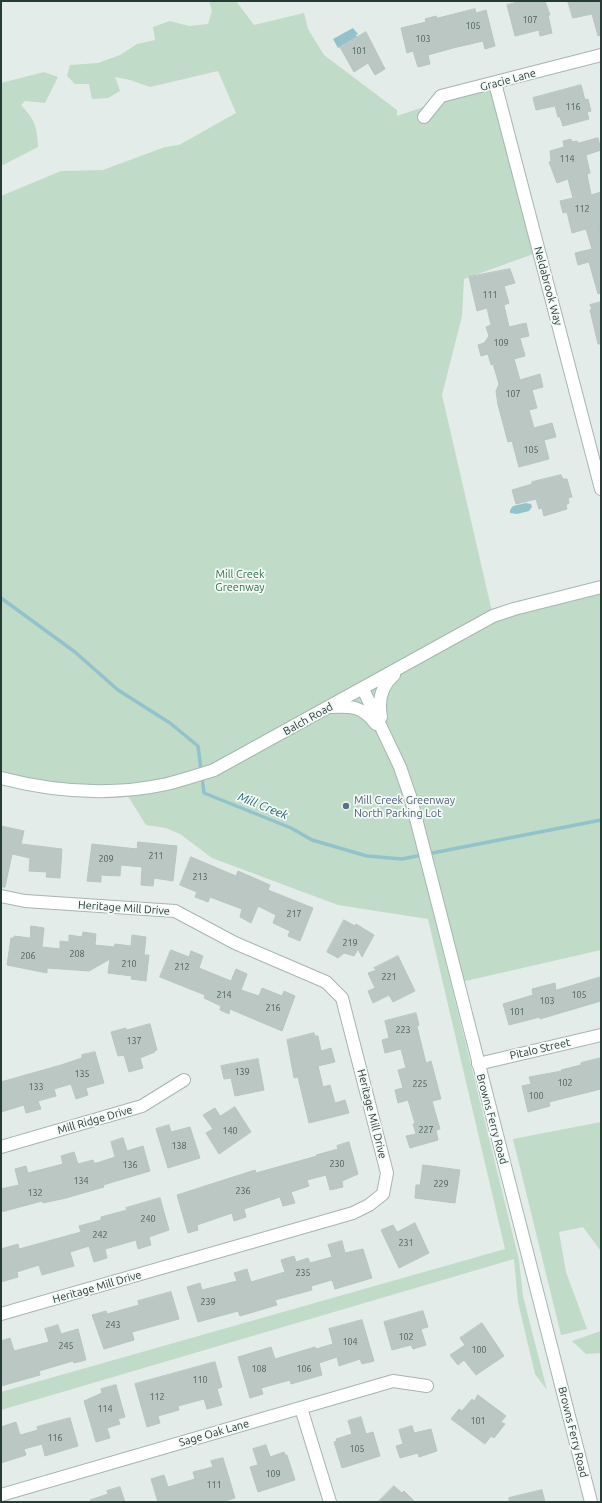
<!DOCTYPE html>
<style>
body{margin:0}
#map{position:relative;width:602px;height:1503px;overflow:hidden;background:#e4ece9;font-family:Ubuntu,sans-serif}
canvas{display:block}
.frame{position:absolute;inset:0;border:2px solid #253c36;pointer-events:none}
</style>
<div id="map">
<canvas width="602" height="1503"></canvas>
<div class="frame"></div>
</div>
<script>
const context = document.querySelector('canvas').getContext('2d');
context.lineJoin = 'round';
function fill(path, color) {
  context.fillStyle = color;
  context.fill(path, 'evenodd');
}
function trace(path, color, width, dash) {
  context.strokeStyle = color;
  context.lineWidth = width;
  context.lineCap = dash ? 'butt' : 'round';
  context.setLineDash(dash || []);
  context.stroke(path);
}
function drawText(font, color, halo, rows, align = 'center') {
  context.font = font + ' Ubuntu,sans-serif';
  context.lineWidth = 3.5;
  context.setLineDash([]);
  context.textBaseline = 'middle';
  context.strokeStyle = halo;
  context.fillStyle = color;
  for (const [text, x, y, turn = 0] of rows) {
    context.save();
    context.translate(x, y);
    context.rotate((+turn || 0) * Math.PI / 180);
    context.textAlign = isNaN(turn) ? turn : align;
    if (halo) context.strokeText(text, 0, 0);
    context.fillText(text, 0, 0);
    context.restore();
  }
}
fill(new Path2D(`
 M209,1H236L254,25L304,13L308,29L324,55L397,110V116L495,83L539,252L464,279L462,316L442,395L493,616L601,587V950L457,983L435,919L519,1260L523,1296L547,1390L535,1374L518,1302L514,1259L1,1410V1392L505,1249L428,919L338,905L212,858L180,834L166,828L146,825L124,790L1,778V196L61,171L103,170L165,147L179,145L236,113L218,71L150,87L130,80L115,77L120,91L108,98L92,99L89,84H75L67,76L70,65L98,63L120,55L137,44L155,40L153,27L170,21L189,26L208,24L212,11Z
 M44,72L58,77L45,103L25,101L21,105C35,120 37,126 38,147L1,166V83Z
 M601,1122V1250H600L583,1227L559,1232L566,1272L587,1329L561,1335L513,1139Z
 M601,1331V1353L586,1354L572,1341Z`), '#c0dbc7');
fill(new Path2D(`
 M353,28L358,34L356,35L357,37L338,48L333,39Z
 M526,503L531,504L532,507L529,511L517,514L510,513V510L513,506Z`), '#92c3cc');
trace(new Path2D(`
 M1,598L75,652L118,690L170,723L198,746L204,793L291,828L312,840L367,856L402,859L601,820`), '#92c3cc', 3.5);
const building = new Path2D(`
 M522,1H545L550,15H548L552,33L540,36L539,30L515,36L507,5Z
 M568,1H601V35L598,36L592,14L573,18Z
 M475,9L476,13L486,10L495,46L485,49L483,41L453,48L428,55L430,64L418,67L413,51L407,53L401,28L426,22L425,19L436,16L437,18Z
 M366,32L385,69L375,75L368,63L354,72L340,47Z
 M581,85L585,100L588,99L591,111L587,112L589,119L563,126L560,117H558L555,106L536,110L533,98Z
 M598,138L601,150L586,155L590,173L587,174L591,195L601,192V218H600L601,293L598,294L589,262L578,265L575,253L592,249L586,229L572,233L567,212L563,213L560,201L573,198L568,179L557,183L549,162L551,161L550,151L564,147L563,141L571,139L572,142L577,141L578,143Z
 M510,269L515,283L504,286L509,303L504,305L509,327L526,323L529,336L520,338L525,356L514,359L520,380L540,374L543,387L532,390L537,408L529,410L534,428L552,423L556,437L544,440L549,459L519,467L512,441L508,442L498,405L496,391L499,384L493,364L491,365L488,354L481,356L478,345L484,343L489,336L486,327L491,325L487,308L477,311L469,277Z
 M601,302V344H598L590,310L592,309L590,305Z
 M561,475L563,479H567L572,497L568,498L569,503L566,505L567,509L544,516L542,508L539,509L536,499L516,504L512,490L532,484V482Z
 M1,826L24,831L21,844L62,849L60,878L46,877L47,872L29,871L30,858L12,854L5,887H1Z
 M138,842L177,846L173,881L154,878L153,886L141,885L142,867L121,865L120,876L101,875V882L87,881L92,844L137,849Z
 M191,857L236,876L238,871L270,885L268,890L313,908L300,941L288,936L290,931L273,923L276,915L258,906L251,923L240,917L242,909L210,897L208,902L195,897L197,892L180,885Z
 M344,920L355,926L356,924L374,935L362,957L358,949L354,956L344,953L338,958L327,952Z
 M31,926L44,928L42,947L60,949V941L69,942V935L82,937L83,932L96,934L95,945L114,947L115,944L131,946L132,935L146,937L144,955H149L146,981L131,979L132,976L108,973L110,959L89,971L47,968V973L7,965L11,938H14V936L30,938Z
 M171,950L189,957L191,951L203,956L199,968L231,981L236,969L247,974L241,990L259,996L262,988L282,996L284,991L295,996L282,1031L230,1009L229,1014L220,1010L221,1006L204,998L205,995L160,977Z
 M398,956L415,991L393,1002L389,995L373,1003L368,991L375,988L368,973L377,970L374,968Z
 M601,977V1001L540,1019V1017L509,1025L503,1004L533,995L532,989L555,983L556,990Z
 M416,1013L419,1025L417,1026L419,1035L426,1063L431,1061L441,1099L432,1101L440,1129L436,1130L438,1140L410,1148L406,1136L416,1134L413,1124L415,1123L408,1100L398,1103L395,1090L403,1088L398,1070L406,1068L401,1049L385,1053L382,1040L389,1038L385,1021Z
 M150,1024L157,1050L154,1051L155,1052L140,1058L143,1068L129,1072L124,1055L118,1056L111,1032L126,1028V1030Z
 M314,1033L315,1036H318L321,1051L331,1048L335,1062L318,1066L323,1087L330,1085L335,1103L345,1100L349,1113L309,1123L298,1077L294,1078L287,1040Z
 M95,1052L104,1083L86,1088L88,1095L76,1099L71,1084L54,1089L56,1096L38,1101L41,1109L26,1113L24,1105L1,1112V1082L61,1065L82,1058V1055Z
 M601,1058V1089L549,1102L550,1106L528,1112L522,1086L531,1084L529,1077L562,1071L561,1070L581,1065V1063Z
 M258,1059L264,1090L235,1096L231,1078L224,1079L221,1066Z
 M235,1107L251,1132L219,1154L206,1133L213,1129L203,1115L215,1108L220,1116Z
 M169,1125L171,1132L190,1127L200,1158L168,1168L156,1129Z
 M123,1138L127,1151L143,1146L150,1171L103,1185L104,1187L66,1198L43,1203L42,1201L1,1212V1189L19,1185L15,1169L26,1166L28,1173L63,1164L61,1156L74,1152L78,1164L93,1160L94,1163H97L115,1157L111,1142Z
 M349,1142L358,1174L342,1181L343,1187L330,1190L326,1175L307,1180L309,1186L291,1192L295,1203L283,1206L280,1197L244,1209L246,1217L234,1221L232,1213L197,1225L198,1230L188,1233L177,1195L255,1170L256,1173L317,1156L316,1155L338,1149L337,1146Z
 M423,1165L460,1170L455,1203L415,1198L416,1185H420Z
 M160,1198L169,1230L149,1237L151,1245L138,1249L136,1240L105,1249L107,1258L94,1262L89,1246L70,1252L74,1266L42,1275L39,1265L17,1272L18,1277L1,1282V1249L18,1244L19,1249L81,1232L79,1226L101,1220V1217L127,1210L126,1208Z
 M415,1223L429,1253L399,1268L381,1230L393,1225L397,1232Z
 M342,1241L345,1253L363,1249L372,1278L335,1289L332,1280L311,1286L312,1290L275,1300L277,1305L240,1316L238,1311L198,1322L187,1287L200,1283L202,1290L237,1281L234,1273L247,1269L251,1282L285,1272L281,1260L294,1256L296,1262L308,1258L310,1263L332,1257L328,1245Z
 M171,1292L179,1319L132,1332L134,1340L104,1349L92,1315L106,1311L107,1314L139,1305L138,1301Z
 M423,1311L428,1327L421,1329L426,1345L413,1349L411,1345L392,1350L384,1322Z
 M362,1320L374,1361L362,1364L360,1359L339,1366L337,1357L319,1363L322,1375L291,1384L290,1380L261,1388L263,1394L250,1398L238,1357L271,1347L275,1359L315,1347L316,1349L333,1344L329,1329Z
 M482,1323L504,1356L476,1375L464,1360L458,1365L450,1355L465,1345L460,1338Z
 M58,1325L61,1334L78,1329L86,1360L74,1363L73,1361L39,1371L40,1375L1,1386V1341L10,1338L14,1351L49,1342L45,1329Z
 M215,1362L222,1387L217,1389L222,1405L207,1409L204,1399L178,1406L179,1410L158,1416L160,1423L147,1427L135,1384Z
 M116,1385L125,1417L118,1419L120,1424L107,1428L110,1438L96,1442L84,1401L102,1393L101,1389Z
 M478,1395L506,1416L501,1422L505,1424L494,1438L491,1436L485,1444L451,1419L459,1409L462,1411L472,1399L474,1401Z
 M361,1417L366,1434L373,1432L380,1456L342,1468L334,1442L337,1441L336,1439L352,1434L348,1421Z
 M70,1418L78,1446L45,1456L42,1444L24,1449L26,1455L1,1463V1427L16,1422L20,1435L38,1430L37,1427Z
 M412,1426L414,1433L431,1429L437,1451L419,1457L418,1453L400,1458L396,1446L403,1444L399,1430Z
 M266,1445L270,1457L284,1452L285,1455H287L295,1480L258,1492L250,1467L258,1465L253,1449Z
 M223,1458L235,1498L221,1502H158L151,1479L164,1475L168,1487L195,1479L193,1472L213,1467L211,1461Z
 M394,1486L402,1493L404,1491L415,1502H378Z
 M120,1487L125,1502H91L90,1500L108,1494L107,1491Z
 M542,1490L545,1502H509V1498Z`);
fill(building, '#bac7c2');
trace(building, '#b7c5c0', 1);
const street = new Path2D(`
 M495,83L601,489
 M424,117L441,96L601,55
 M1,896L25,901L175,911L235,943L326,982L342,998L387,1173L383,1194L369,1205L353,1213L1,1314
 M478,1064L601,1035
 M1,1147L142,1106L184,1080
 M301,1408L330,1502
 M1,1495L393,1381L427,1386`);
const secondary = new Path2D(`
 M363,689L400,767L411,799L591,1502
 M331,707C352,706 362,706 376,724
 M381,717C378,701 381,686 394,675
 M1,778C55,792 112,796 167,784C183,780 198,775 214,770L493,616L514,609L601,587`);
trace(street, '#a7b4b0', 14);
trace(secondary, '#a4b7b0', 14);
trace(street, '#fff', 12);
trace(secondary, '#fff', 12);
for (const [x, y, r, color] of [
 [346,806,4,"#5c6f8a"]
]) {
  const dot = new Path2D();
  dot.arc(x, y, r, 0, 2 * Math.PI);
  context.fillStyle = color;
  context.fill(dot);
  trace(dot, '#f5f9f7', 1.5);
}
drawText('9px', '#4a5f59', null, [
 ["107",530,20],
 ["105",473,26],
 ["103",423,39],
 ["101",359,51],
 ["116",573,107],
 ["114",567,159],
 ["112",582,209],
 ["111",490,295],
 ["109",501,343],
 ["107",513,394],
 ["105",531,450],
 ["211",156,856],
 ["209",106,859],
 ["213",200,877],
 ["217",294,914],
 ["219",350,943],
 ["208",77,954],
 ["206",28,956],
 ["210",129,964],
 ["212",182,967],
 ["221",389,977],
 ["214",224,995],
 ["105",579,995],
 ["103",547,1001],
 ["216",273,1008],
 ["101",517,1012],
 ["223",403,1030],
 ["137",134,1041],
 ["139",242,1072],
 ["135",82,1074],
 ["102",565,1083],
 ["225",420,1084],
 ["133",36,1087],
 ["100",536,1096],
 ["227",426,1130],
 ["140",230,1131],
 ["138",179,1146],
 ["230",337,1164],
 ["136",130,1165],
 ["134",81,1181],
 ["229",441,1184],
 ["236",243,1191],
 ["132",35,1193],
 ["240",148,1219],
 ["242",100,1235],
 ["231",406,1243],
 ["235",303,1273],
 ["239",208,1302],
 ["243",113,1325],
 ["102",406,1337],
 ["104",350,1342],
 ["245",66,1346],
 ["100",479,1350],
 ["108",259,1369],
 ["106",304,1369],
 ["110",200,1380],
 ["112",157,1397],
 ["114",105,1409],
 ["101",478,1421],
 ["116",55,1438],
 ["105",357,1449],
 ["109",273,1474],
 ["111",214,1485]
]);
drawText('11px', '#253c36', '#f5f9f7', [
 ["Gracie Lane",508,80,-15],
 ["Neldabrook Way",548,286,75],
 ["Balch Road",308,719,-29],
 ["Heritage Mill Drive",124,908,4],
 ["Pitalo Street",540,1049,-13],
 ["Heritage Mill Drive",372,1114,76],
 ["Browns Ferry Road",492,1119,75],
 ["Mill Ridge Drive",95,1120,-16],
 ["Heritage Mill Drive",97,1287,-16],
 ["Browns Ferry Road",573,1432,76],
 ["Sage Oak Lane",214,1433,-16]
]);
drawText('11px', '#336f4b', '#f5f9f7', [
 ["Mill Creek",240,574],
 ["Greenway",240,587]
]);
drawText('11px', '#4e5e75', '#f5f9f7', [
 ["Mill Creek Greenway",354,800],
 ["North Parking Lot",354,813]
], 'left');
drawText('italic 12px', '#256673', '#f5f9f7', [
 ["Mill Creek",263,806,22]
]);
</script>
